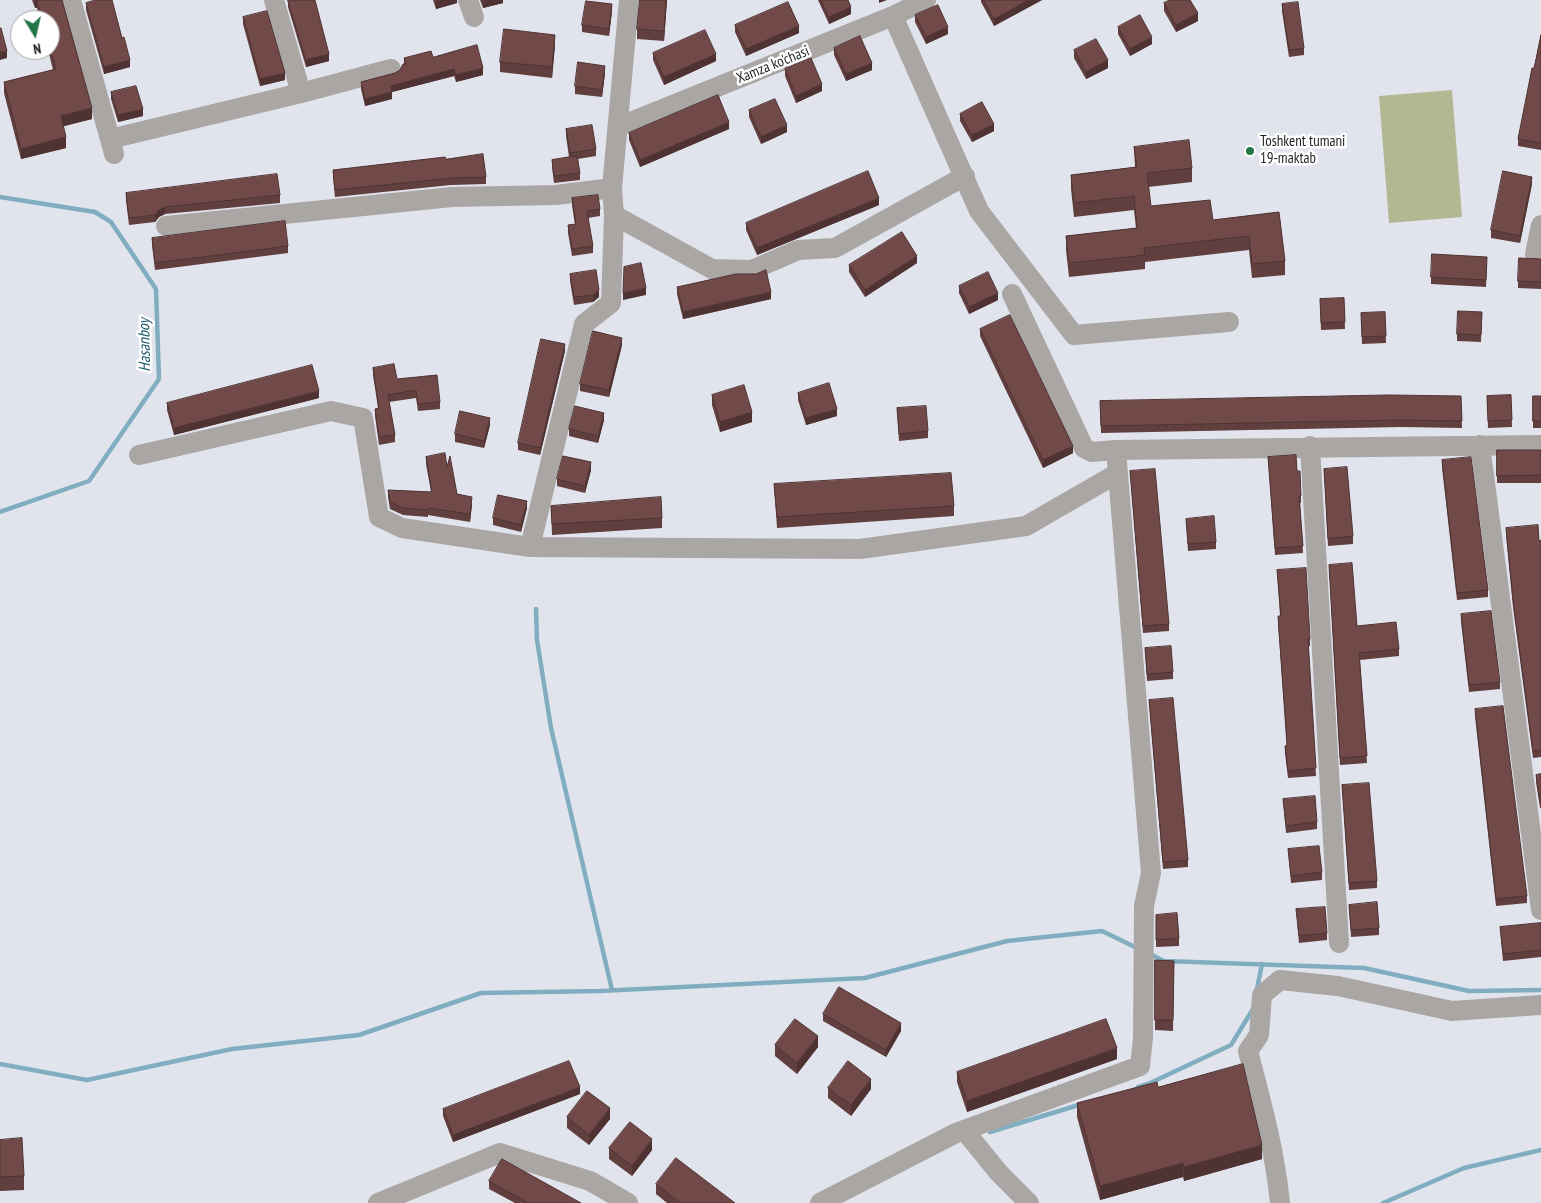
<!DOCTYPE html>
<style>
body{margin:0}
#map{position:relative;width:1541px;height:1203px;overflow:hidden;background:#e1e4ed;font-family:"PT Sans Narrow",sans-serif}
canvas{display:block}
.north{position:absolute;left:10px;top:10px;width:50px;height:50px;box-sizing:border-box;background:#fff;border:1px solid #a5a6a7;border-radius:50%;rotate:171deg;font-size:14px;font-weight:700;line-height:20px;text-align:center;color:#1f2024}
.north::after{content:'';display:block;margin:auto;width:18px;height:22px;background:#227546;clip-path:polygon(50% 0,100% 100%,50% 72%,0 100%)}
</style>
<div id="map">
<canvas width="1541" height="1203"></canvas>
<div class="north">N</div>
</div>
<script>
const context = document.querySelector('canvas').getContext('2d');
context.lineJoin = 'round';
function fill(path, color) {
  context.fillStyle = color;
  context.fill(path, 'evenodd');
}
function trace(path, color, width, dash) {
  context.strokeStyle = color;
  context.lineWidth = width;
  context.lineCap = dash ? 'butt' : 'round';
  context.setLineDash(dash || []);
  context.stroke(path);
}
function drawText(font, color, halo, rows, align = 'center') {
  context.font = font + ' "PT Sans Narrow",sans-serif';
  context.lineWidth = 5;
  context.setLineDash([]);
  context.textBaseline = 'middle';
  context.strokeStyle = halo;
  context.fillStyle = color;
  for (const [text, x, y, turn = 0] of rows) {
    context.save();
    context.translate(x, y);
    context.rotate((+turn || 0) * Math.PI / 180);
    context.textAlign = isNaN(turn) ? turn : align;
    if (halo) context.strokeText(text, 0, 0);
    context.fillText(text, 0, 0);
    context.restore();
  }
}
fill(new Path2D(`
 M1452,90L1462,217L1389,223L1379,96Z`), '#b4b892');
trace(new Path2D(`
 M0,197L95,212L111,222L156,289L159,379L89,481L0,512
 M536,609L537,640L551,728L612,990
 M1148,953L1164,961L1364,968L1469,991L1541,990
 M1257,989L1262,964
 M0,1064L87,1080L232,1049L359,1035L481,993L600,991L865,978L1007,941L1102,931L1139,949
 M1138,1087L1148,1084L1231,1045L1253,1009
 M990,1132L1082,1104
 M1383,1203L1464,1168L1541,1150`), '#80aec0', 4.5);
trace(new Path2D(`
 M71,0L110,139
 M274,0L301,93
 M468,0L474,17
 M893,16L979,211L1074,335L1229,322
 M618,127L893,16L926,0
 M114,154L110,139L301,93L391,69
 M614,215L712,269L752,270L798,250L835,248L965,176
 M1541,225L1535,254H1541
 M166,226L452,197L556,195L612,188
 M1012,294L1084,448L1092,452L1116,450L1541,445
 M1480,445L1541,910
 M1310,446L1339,943
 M139,455L331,411L363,418L379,517L402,528L530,547L860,549L1026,526L1118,473
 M530,547L584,324L611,303L614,215L612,188L629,0
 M964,1130L999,1173L1029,1203
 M378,1203L500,1153L590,1181L628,1203
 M820,1203L956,1133L1140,1066L1143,1038L1144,906L1151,873L1116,450
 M1280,1203C1275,1151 1261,1101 1248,1051L1259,1035L1262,995L1280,980L1338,986L1452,1011L1541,1005`), '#aaa6a4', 20);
fill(new Path2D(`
 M32,0H62L92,119L63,126L66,148L21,159L4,93V82L53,70L48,50H50V20H40L37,8H35Z
 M288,0L329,61L306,67L288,7Z
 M433,0H457V3L436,9Z
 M480,0H503V3L483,8Z
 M640,0H667L664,41L637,39V29Z
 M818,0H848L851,14L829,24Z
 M981,0H1042L994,26L981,2Z
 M86,3L122,38L130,67L104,74L86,10Z
 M1164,3L1198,21L1176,32L1164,11Z
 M1282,4L1304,48V55L1289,57L1282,11Z
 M612,11L609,36L582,32V25Z
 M915,15L948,34L926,44L915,22Z
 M243,17L285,80L260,86L243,24Z
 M735,25L799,33L746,56L735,32Z
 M1118,27L1152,44L1130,56L1118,34Z
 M1541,35V150L1518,146V139Z
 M555,45L552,78L500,72V62Z
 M834,48L872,70L846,81L834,55Z
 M1074,50L1108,68L1086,79L1074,58Z
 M653,53L716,61L664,85L653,60Z
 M433,57L483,75L456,82L454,76L392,92V99L365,106L361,89V82L395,73L400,70L404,64V58Z
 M785,69L822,91L796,103L785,76Z
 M605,73L602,97L575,94V86Z
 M111,92L143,116L118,122L111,99Z
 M749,110L787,132L761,144L749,117Z
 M960,114L994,131L972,142L960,121Z
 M566,129L596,149V156L578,159L580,173V180L554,183L552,167V160L569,157L566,136Z
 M729,129L640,167L629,140V133Z
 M1134,147L1192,168V182L1148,187L1151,206L1213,220L1279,212L1285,261V275L1252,278L1249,250L1145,262V269L1069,277L1066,250V236L1136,228L1134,210L1074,217L1071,189V175L1135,167Z
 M446,159L486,177V184L451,185L335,197L333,177V170Z
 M1532,184L1520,243L1491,238V230Z
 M126,193L280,195V203L165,214L159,217L155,222L129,225L126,200Z
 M572,198L600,209V216L588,218L593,246V253L572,256L568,233V225H575L572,205Z
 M879,205L757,255L746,230V223Z
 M152,238L288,246V253L155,270L152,245Z
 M1541,259V289L1518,288V281Z
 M917,263L865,297L849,272V265Z
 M1487,264L1486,287L1431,284V277Z
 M570,274L599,297L593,302L574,305L570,281Z
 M959,286L998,300L969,314L959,293Z
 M677,287L771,299L683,319L677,294Z
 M1344,298L1345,329L1321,330L1320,299Z
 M1385,312L1386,343L1362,344L1361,313Z
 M1482,312L1481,342L1457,341V334Z
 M980,329L1073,453L1043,468L980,336Z
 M622,345L609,397L580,391V384Z
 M565,351L540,455L518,450V443Z
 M373,368L397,379L440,402V409L418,411L416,398L389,402L395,435V442L379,445L375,416V409L378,408L373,375Z
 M798,393L837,416L806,425L798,400Z
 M712,395L752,422L720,432L712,405Z
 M1511,395L1512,427L1488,428L1487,396Z
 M1461,396L1462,428L1401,427L1101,433L1100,401Z
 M1533,396H1541V428H1533Z
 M319,398L174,435L167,410V403Z
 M897,408L928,431V438L899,441Z
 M604,420L598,443L569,436V429Z
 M490,425L484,448L455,442V434Z
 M1497,450H1541V483H1497Z
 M426,457L447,467L457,494L472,504L470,522L428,515V517L403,515L390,509L388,497V490L431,492L426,464Z
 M1268,457L1297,471L1301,496V503H1300L1303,553L1275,555Z
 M1442,460L1488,590V597L1457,600L1442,467Z
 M1324,469L1353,536V544L1328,546Z
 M591,470L585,493L557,486V479Z
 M1130,471L1169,624V631L1143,633Z
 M774,484L954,506V516L777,528Z
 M551,506L662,518V528L552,535Z
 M527,508L521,532L493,525V518Z
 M1186,519L1216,542V549L1188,551Z
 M1506,528L1539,541L1541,540V757L1533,758L1513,607L1506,535Z
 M1329,565L1357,626L1399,649V656L1360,660L1367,763L1340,765Z
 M1277,570L1310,639V646H1308L1316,776L1288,778L1285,753V746L1287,745L1278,623V616H1280Z
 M1461,614L1500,682V689L1469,692L1461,621Z
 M1145,648L1173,672V679L1147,681Z
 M1149,700L1188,860V867L1163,869Z
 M1475,709L1527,896V903L1496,906L1475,716Z
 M1541,774V808H1540L1536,782V775Z
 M1342,785L1377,881V888L1349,890Z
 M1283,799L1317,822V829L1286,833Z
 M1288,849L1322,872V880L1291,883Z
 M1349,905L1379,928V935L1351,937Z
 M1296,909L1327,933V940L1299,943Z
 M1156,915L1179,938V946L1156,947Z
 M1541,923V957L1503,961L1500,927Z
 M1155,960L1174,961L1173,1031L1155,1030Z
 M823,1014L901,1031L886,1057L823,1021Z
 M775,1045L818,1047L797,1074L775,1056Z
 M1117,1059L967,1112L957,1082V1072Z
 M1158,1087L1262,1159L1184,1181L1183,1177L1100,1200L1077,1117V1103Z
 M828,1088L871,1089L851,1116L828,1098Z
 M580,1094L453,1142L443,1116V1109Z
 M567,1117L610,1119L589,1145L567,1128Z
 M0,1140L24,1176V1190L0,1191Z
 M609,1148L652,1150L632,1176L609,1159Z
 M489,1181L581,1203H515L489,1189Z
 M656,1184L735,1203H667L656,1194Z`), '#613f3f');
fill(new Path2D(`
 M35,0H37V8H35Z
 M441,0H457V3L436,9V1Z
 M487,0H503V3L483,8V1Z
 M666,0H667L664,41V31Z
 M879,0H887L879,3Z
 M1029,0H1042L994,26V19Z
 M612,4V11L609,36V29Z
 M851,7V14L829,24V17Z
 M1198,13V21L1176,32V25Z
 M799,26V33L746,56V49Z
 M948,27V34L926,44V37Z
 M555,35V45L552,78V67Z
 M1152,37V44L1130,56V49Z
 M7,51V58L0,60V52Z
 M329,54V61L306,67V60Z
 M716,54V61L664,85V77Z
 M130,60V67L104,74V67Z
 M1108,60V68L1086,79V72Z
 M872,63V70L846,81V74Z
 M605,66V73L602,97V90Z
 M483,68V75L456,82V75Z
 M454,69V76L392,92V99L365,106V99L391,86Z
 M285,73V80L260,86V79Z
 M822,84V91L796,103V96Z
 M92,108V119L61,127V116Z
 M143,109V116L118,122V115Z
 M729,122V129L640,167V160Z
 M994,124V131L972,142V135Z
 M787,125V132L761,144V137Z
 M66,137V148L21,159V149Z
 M1532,177V184L1520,243V236Z
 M879,198V205L757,255V248Z
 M165,207V214L159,217L155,222V215L159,210Z
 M917,256V263L865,297V290Z
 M646,288V295L623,300V293Z
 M599,290V297L593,302V295Z
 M771,292V299L683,319V312Z
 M998,293V300L969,314V307Z
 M622,338V345L609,397V390Z
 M565,344V351L540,455V448Z
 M319,391V398L174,435V428Z
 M837,409V416L806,425V418Z
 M752,412V422L720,432V422Z
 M604,413V420L598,443V436Z
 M490,418V425L484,448V441Z
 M1073,446V453L1043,468V460Z
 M591,462V470L585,493V486Z
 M472,497V504L470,522V514Z
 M527,501V508L521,532V525Z
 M901,1023V1031L886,1057V1050Z
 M818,1036V1047L797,1074V1063Z
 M1117,1048V1059L967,1112V1101Z
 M871,1079V1089L851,1116V1105Z
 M580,1087V1094L453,1142V1135Z
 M610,1108V1119L589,1145V1135Z
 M652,1139V1150L632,1176V1166Z
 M1262,1145V1159L1184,1181V1167Z
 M1183,1163V1177L1100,1200V1186Z`), '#4f3333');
const building = new Path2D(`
 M37,0H62L92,108L61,116L66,137L21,149L4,82L56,69L50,48V20H43Z
 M96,0H112L122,38L124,37L130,60L104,67L86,3Z
 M288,0H315L329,54L306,60Z
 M640,0H666L664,31L637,29Z
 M821,0H848L851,7L829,17Z
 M984,0H1029L994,19Z
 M1170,0H1190L1198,13L1176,25L1164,3Z
 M586,1L612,4L609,29L582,25Z
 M788,2L799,26L746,49L735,25Z
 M1298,2L1304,48L1289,50L1282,4Z
 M938,5L948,27L926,37L915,15Z
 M267,11L285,73L260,79L243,17Z
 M1140,15L1152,37L1130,49L1118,27Z
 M0,28H1L7,51L0,52Z
 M504,29L555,35L552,67L500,62Z
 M705,30L716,54L664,77L653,53Z
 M1541,35V143L1518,139L1532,68H1534Z
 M860,36L872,63L846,74L834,48Z
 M1096,39L1108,60L1086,72L1074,50Z
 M477,45L483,68L456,75L454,69L391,86L392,92L365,99L361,82L395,73L400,70L403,64H406L404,58L431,51L433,57Z
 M811,58L822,84L796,96L785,69Z
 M578,62L605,66L602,90L575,86Z
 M136,86L143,109L118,115L111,92Z
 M718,95L729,122L640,160L629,133Z
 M775,99L787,125L761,137L749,110Z
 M982,102L994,124L972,135L960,114Z
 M592,125L596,149L570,153L566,129Z
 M1189,140L1192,168L1147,173L1151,206L1210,200L1213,220L1279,212L1285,261L1252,264L1249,236L1144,248L1145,255L1069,263L1066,236L1137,228L1134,196L1074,203L1071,175L1137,167L1134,147Z
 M483,154L486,177L451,178L335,190L333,170L445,157L446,159Z
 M577,156L580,173L554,176L552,160Z
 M868,171L879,198L757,248L746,223Z
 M1503,171L1532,177L1520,236L1491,230Z
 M277,174L280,195L165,207L159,210L155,215L129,218L126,193Z
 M598,195L600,209L587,211L593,246L572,249L568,225L576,224L572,198Z
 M285,221L288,246L155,263L152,238Z
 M902,232L917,256L865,290L849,265Z
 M1432,254L1487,257L1486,280L1431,277Z
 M1519,258L1541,259V282L1518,281Z
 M641,263L646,288L623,293L624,267Z
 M596,270L599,290L593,295L574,297L570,274Z
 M766,270L771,292L683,312L677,287L736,274H756Z
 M988,272L998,293L969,307L959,286Z
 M1344,298L1345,322L1321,323L1320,299Z
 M1458,311L1482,312L1481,335L1457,334Z
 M1385,312L1386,336L1362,337L1361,313Z
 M1010,315L1073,446L1043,460L980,329Z
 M593,331L622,338L609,390L580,384Z
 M541,339L565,344L540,448L518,443Z
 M394,364L397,379L437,375L440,402L418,404L416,390L388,395L395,435L379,437L375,409L379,408L373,368Z
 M312,365L319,391L174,428L167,403Z
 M829,383L837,409L806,418L798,393Z
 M744,385L752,412L720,422L712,395Z
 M1389,395L1461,396L1462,421L1401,420L1101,426L1100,401Z
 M1511,395L1512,420L1488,421L1487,396Z
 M1533,396H1541V421H1533Z
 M575,406L604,413L598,436L569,429Z
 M926,406L928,431L899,434L897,408Z
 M460,411L490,418L484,441L455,434Z
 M1497,450H1541V475L1497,476Z
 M445,453L447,467L450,456L457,494L472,497L470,514L428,508V510L403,508L390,502L388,490L432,492L426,457Z
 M1296,455L1297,471H1300L1301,496H1299L1303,546L1275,548L1268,457Z
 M563,456L591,462L585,486L557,479Z
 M1471,457L1488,590L1457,593L1442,460Z
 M1347,467L1353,536L1328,539L1324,469Z
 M1155,469L1169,624L1143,626L1130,471Z
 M951,473L954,506L777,517L774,484Z
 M498,495L527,501L521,525L493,518Z
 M661,497L662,518L552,524L551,506Z
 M1214,516L1216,542L1188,544L1186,519Z
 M1538,525L1539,541L1541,540V750L1533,751L1513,600L1506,528Z
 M1352,563L1357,626L1396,622L1399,649L1359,653L1367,756L1340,758L1329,565Z
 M1306,568L1310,639H1308L1316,768L1288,771L1285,746L1287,745L1278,616H1281L1277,570Z
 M1491,611L1500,682L1469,685L1461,614Z
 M1171,646L1173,672L1147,674L1145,648Z
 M1173,698L1188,860L1163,862L1149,700Z
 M1503,706L1527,896L1496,899L1475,709Z
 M1541,774V801H1540L1536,775Z
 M1369,783L1377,881L1349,883L1342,785Z
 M1315,796L1317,822L1286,826L1283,799Z
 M1319,846L1322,872L1291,876L1288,849Z
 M1377,902L1379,928L1351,930L1349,905Z
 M1325,907L1327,933L1299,936L1296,909Z
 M1177,913L1179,938L1156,940V915Z
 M1541,923V950L1503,954L1500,927Z
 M1155,960L1174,961L1173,1020H1155Z
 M839,987L901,1023L886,1050L823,1014Z
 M795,1019L818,1036L797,1063L775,1045Z
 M1106,1019L1117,1048L967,1101L957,1072Z
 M569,1061L580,1087L453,1135L443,1109Z
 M848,1061L871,1079L851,1105L828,1088Z
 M1243,1064L1262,1145L1184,1167L1183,1163L1100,1186L1077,1103L1157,1082L1158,1087Z
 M587,1091L610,1108L589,1135L567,1117Z
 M630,1122L652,1139L632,1166L609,1148Z
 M22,1138L24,1176L0,1177V1140Z
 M676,1158L735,1203H680L656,1184Z
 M502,1159L581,1203H528L489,1181Z`);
fill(building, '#714949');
trace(building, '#4f3333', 1);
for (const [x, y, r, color] of [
 [1250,151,5,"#227546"]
]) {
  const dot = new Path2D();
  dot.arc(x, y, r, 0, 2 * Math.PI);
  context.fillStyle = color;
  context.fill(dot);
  trace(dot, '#fff', 2);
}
drawText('15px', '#1f2024', '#fff', [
 ["Xamza ko'chasi",773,65,-22]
]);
drawText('15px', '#1f2024', '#fff', [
 ["Toshkent tumani",1260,142],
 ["19-maktab",1260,159]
], 'left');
drawText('italic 16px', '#1a566a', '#fff', [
 ["Hasanboy",145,345,-91]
]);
</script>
